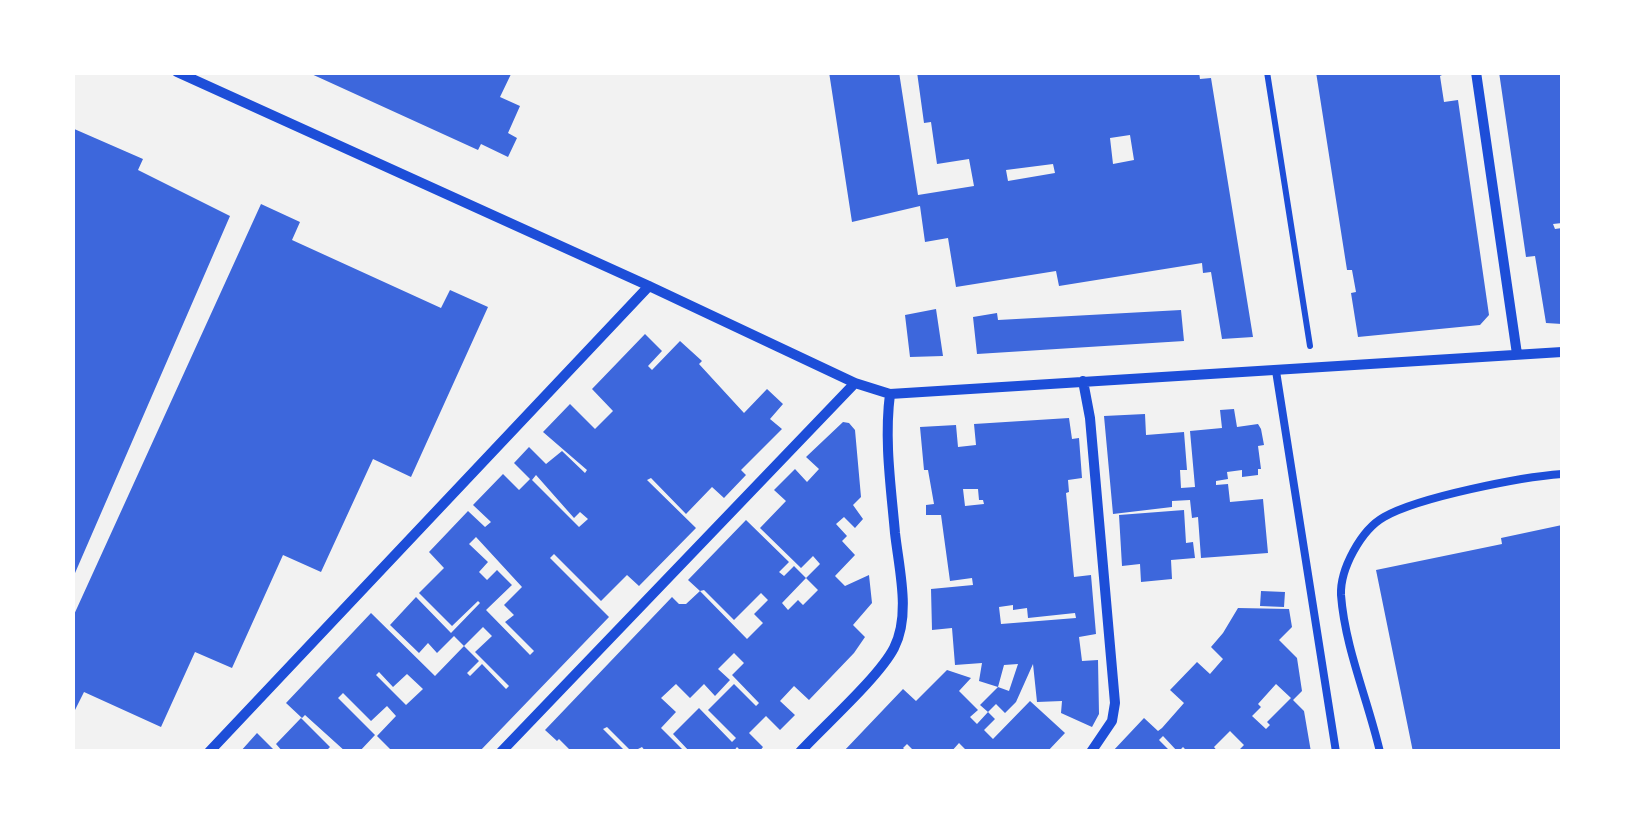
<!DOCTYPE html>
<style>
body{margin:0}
#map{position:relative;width:1635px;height:824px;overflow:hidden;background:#f2f2f2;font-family:"Fira Sans",sans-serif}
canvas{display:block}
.frame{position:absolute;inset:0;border:75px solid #fff;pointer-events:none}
</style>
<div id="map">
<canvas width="1635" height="824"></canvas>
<div class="frame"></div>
</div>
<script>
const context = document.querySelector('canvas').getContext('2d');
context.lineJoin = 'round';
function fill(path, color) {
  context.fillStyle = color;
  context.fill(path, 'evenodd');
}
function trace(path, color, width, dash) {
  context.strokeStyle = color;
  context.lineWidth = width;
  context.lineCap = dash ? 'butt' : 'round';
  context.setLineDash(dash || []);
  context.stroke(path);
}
fill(new Path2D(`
 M307,72H512L500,97L520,106L508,133L517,138L508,157L481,144L478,150Z
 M829,72H899L918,195L974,186L969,159L937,164L931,122L924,123L917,72H1199L1200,79L1211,78L1253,337L1222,339L1211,272L1203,273L1202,263L1059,286L1056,271L956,287L948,238L925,242L920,206L852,222ZM1130,135L1134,160L1113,164L1110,138ZM1053,164L1055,173L1008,181L1006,170Z
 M1316,72H1448L1440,76L1444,102L1458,100L1489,315L1480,325L1358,337L1351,293L1356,292L1352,270H1347Z
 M1499,72H1562V223L1553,224L1555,229L1562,228V324L1546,323L1535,256L1526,257Z
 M72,128L143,159L138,170L230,216L72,580Z
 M261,204L300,222L292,240L441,308L450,290L488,307L411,477L373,459L321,572L283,555L232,668L195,652L161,727L84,692L72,716V619Z
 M936,309L943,356L910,357L905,315Z
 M1181,310L1184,341L977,354L973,317L997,313L998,320Z
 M645,334L662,351L648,366L652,370L680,341L702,361L699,364L744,413L767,389L783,404L770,419L782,429L741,470L746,475L724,498L712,487L686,514L651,478L647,480L696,528L639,586L627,575L601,601L554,554L550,558L609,617L479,752H393L377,736L396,716L387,706L371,721L343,693L338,698L375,735L359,752H346L305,715L302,718L286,703L371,613L435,676L464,646L479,661L467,673L470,676L482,664L506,689L509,686L475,652L492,636L483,627L464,646L454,636L437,653L428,643L419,653L390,625L416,597L451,633L480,603L478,601L452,626L419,593L444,568L429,552L468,511L485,527L491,522L473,505L503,474L519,490L530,479L514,463L529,447L546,464L562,451L585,473L587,470L543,432L570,404L595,429L613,411L592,389ZM536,475L574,518L580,512L588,519L579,527L532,480ZM476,537L522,587L504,605L514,615L505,622L534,651L530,655L486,610L512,585L497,570L487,580L479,572L488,562L469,544ZM379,672L393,687L407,674L423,689L406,705L376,675Z
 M1234,409L1237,427L1258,424L1261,429L1264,445L1258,446L1261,469H1258V475L1242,477V470L1227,472L1228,479L1216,481V485L1228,484L1230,502L1263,499L1268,553L1201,558L1198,517L1192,518L1190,500L1172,501V507L1113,514L1104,416L1145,414L1146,435L1184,432L1187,470H1180L1181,488L1195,487L1190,431L1222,428L1220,410Z
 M1069,418L1072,439L1079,438L1082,478L1068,480L1069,492L1066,493L1074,577L1091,575L1096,634L1079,637L1082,661L1098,660L1099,714L1092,727L1061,713L1062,701L1037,702L1033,664L1016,702L1005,713L996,704L988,712L995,719L984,730L993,739L1030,701L1065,733L1047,752H968L959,743L951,752H915L907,744L903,748L907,752H843L903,689L916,701L947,670L971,678L959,691L978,710L970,717L977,724L988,712L980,705L998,687L979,681L982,663L955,665L952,628L932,630L931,589L973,585L972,578L950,581L941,515H926V505L934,504L928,470H924L920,427L956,425L958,447L976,445L974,424ZM963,489H978L979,500H983L984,504L965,506ZM1013,605V610L1027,608L1028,618L1075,613L1076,618L1001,624L999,607ZM1018,664L1009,691L998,687L1004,665Z
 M843,422L849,423L855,430L861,497L853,505L863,519L855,528L844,517L836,524L847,536L842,541L855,555L835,576L845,586L869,575L872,603L853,625L865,637L854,653L809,700L794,686L780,701L795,715L780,730L766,716L749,733L763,747L759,752H742L737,747L733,752H690L673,734L699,708L732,742L736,738L708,710L734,684L756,706L759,703L732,675L744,663L734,653L718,669L730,680L715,696L704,684L690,698L676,684L661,698L676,712L661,728L685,752H646L642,747L632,752L607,727L603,729L626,752H572L559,739L557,741L545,730L672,597L679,604H686L700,591L688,580L746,520L789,562L779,572L784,576L794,566L806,578L820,564L813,556L801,568L760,528L786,501L774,490L795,469L807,482L819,469L806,457ZM806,578L818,590L803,605L798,600L788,610L782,603ZM704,590L734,620L761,593L768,600L754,614L763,623L747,639L700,591Z
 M1184,510L1186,543L1193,542L1195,558L1171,560L1172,579L1141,582L1140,564L1122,566L1119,515Z
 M1562,525V752H1413L1376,570L1502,544L1501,538Z
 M1261,591L1285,592L1284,607L1260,606Z
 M1238,608L1289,609L1292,627L1279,640L1297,658L1302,691L1293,700L1304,711L1311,752H1237L1244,745L1230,731L1214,747L1218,752H1188L1183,747L1178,752L1163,736L1159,740L1171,752H1112L1144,718L1158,731L1162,728L1184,703L1170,690L1197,662L1210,674L1223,659L1211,647L1223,633ZM1276,684L1291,698L1267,722L1270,725L1266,729L1252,716L1261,707L1258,704Z
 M301,718L330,747L325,752H283L276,744Z
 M257,733L276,752H240Z`), '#3d67dc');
trace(new Path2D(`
 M1267,72L1310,346`), '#1d4ed8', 6);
trace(new Path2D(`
 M1276,371L1336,752
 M1380,752C1368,700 1345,648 1341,595C1340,569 1361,530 1384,517C1419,497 1521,477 1562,474`), '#1d4ed8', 8);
trace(new Path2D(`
 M177,72L649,286L855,383L890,394L1562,352
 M1476,72L1517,354
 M1083,381L1090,418L1115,703L1112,721L1091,752
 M209,752L649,286
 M501,752L855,383
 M800,752C824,726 879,677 894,648C911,615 899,569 895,533C891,487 884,440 890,394`), '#1d4ed8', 10);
</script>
